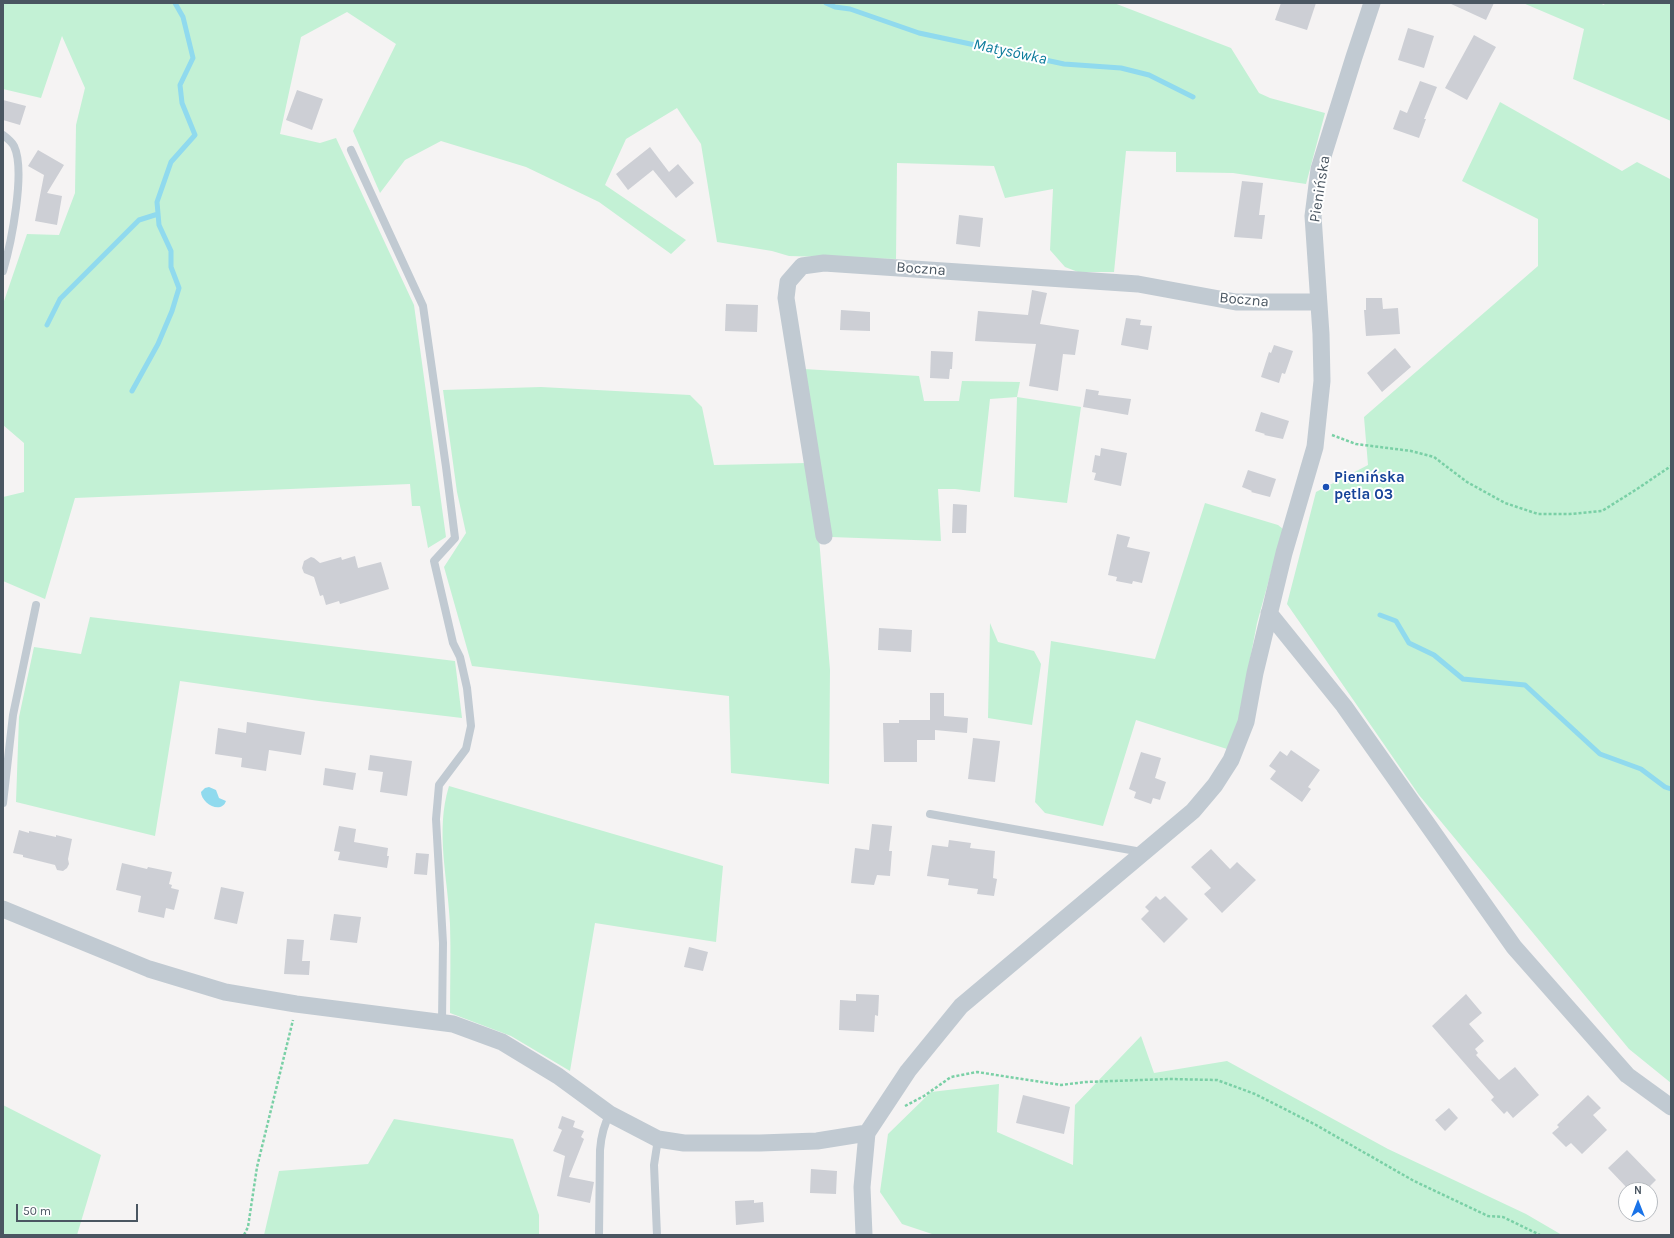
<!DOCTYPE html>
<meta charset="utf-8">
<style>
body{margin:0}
#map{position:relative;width:1674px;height:1238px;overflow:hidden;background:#f5f3f3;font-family:Karla,sans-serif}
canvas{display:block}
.frame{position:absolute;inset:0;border:4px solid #4a5661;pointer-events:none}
.north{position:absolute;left:1618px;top:1182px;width:40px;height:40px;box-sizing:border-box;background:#fff;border:1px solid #b7bbc0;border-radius:50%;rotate:0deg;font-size:11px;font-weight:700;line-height:16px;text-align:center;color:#4a5661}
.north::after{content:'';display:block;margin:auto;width:14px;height:18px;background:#1a73e8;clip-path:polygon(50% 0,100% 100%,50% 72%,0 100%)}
.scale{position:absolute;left:16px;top:1204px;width:122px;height:18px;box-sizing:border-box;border:2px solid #4a5661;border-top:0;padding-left:5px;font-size:12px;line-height:14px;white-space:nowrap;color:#4a5661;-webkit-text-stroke:3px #fff;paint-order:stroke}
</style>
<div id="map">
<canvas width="1674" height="1238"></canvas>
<div class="frame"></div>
<div class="north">N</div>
<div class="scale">50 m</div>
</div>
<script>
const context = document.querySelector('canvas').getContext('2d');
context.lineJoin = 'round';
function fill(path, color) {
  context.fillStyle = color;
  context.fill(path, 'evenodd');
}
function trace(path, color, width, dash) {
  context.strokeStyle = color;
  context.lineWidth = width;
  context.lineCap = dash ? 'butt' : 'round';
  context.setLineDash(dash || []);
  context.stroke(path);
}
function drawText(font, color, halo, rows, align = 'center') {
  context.font = font + ' Karla,sans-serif';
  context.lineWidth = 4;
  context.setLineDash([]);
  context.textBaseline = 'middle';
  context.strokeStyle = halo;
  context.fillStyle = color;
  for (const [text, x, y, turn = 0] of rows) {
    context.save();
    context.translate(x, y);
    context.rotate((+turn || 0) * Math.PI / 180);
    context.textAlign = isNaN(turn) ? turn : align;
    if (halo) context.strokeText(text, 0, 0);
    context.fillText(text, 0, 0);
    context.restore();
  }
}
fill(new Path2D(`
 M3,3H1114L1231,48L1259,93L1270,98L1325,113L1306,184L1233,173L1176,172V152L1126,151L1114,272H1078L1065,267L1050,250L1053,189L1005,198L994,166L897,163L896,259L789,256L772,251L717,242L701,144L677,108L626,139L605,185L686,240L671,254L599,202L526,167L441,141L405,160L380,193L353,131L396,44L347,12L301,37L280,134L320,143L336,138L414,305L446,537L428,548L420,506H412L410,484L75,498L45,599L3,581V497L24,492V443L3,425V304L27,234L59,235L75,193L76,125L85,88L62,36L41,98L3,89Z
 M1523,3H1599L1604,5L1605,3H1671V121L1573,79L1584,29Z
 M1500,102L1622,171L1637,162L1670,179L1671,174V1083L1629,1049L1419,795L1287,604L1316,492L1368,465L1364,417L1538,266V219L1462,181Z
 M804,369L919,376L924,401H959L962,381L1020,382L1017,397L1081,407L1067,503L1014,497L1017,397L990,399L980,492L955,489H938L941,541L831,537Z
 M541,387L690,395L702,407L714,465L807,463L819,538L830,670L829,784L731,773L729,696L472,666L444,567L466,533L457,492L443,390Z
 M1205,503L1278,525L1283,529L1257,623L1237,728L1227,749L1136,720L1103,826L1045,813L1035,802L1051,641L1155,659Z
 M90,617L455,661L462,718L319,701L180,681L155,836L16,802L19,717L34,647L81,654Z
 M990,623L998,642L1034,651L1041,664L1032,725L988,718Z
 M449,786L723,866L716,942L595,923L570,1071L511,1036L450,1013C450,983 451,953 450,924C448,878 435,831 449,786Z
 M1141,1036L1154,1073L1227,1061L1388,1149L1526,1214L1562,1235H935L902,1224L880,1192L888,1134L931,1092L999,1084L997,1132L1073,1165L1075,1105Z
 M3,1105L101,1155L77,1235H3Z
 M394,1119L513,1139L539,1215V1235H264L279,1171L368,1164Z`), '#c3f1d5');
fill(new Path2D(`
 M209,787L216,790L219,798L226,801C221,815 201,803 201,792L205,788Z`), '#90daee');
trace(new Path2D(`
 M826,3L835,7L850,9L919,33L1064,64L1121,68L1149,75L1193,97
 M47,325L60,299L139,220L158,214
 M132,391L158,344L172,311L179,288L171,267V251L159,225L157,202L171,162L195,135L182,103L180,85L193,58L183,17L175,3
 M1380,615L1396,621L1409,643L1434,655L1463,679L1525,685L1600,754L1641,769L1665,787L1671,789`), '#90daee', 5);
fill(new Path2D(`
 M1281,3H1316L1307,30L1275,20Z
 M1449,3H1494L1486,20Z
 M1408,28L1434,36L1424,68L1398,60Z
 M1474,35L1496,47L1467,100L1445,88Z
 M1420,81L1437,87L1424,119H1426L1419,138L1393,129L1400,110L1407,113Z
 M297,90L323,99L312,130L286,120Z
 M3,100L26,106L20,125L3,120Z
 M650,147L669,172L678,164L694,183L676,198L653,170L628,190L616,174Z
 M38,150L64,165L47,193L62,196L57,225L35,221L44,175L28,166Z
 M1242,181L1263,183L1259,215H1265L1262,239L1234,237Z
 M959,215L983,218L980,247L956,244Z
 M1032,290L1047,293L1040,324L1079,330L1075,355L1063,354L1058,391L1029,386L1036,344L975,341L978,311L1028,315Z
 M1366,298H1382L1383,309L1398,308L1400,334L1366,336L1364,310H1366Z
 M726,304L758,305L757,332L725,331Z
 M841,310L870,312V331L840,330Z
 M1126,318L1141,320L1140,325L1152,326L1148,350L1121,345Z
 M1274,345L1293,351L1285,374L1282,373L1279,383L1261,377L1269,352L1271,353Z
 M1395,348L1411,367L1382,392L1367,373Z
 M931,351L953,352L952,369H950L949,379L930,378Z
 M1086,389L1099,391L1098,395L1131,399L1128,415L1083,407Z
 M1261,412L1289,421L1283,439L1264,435L1265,434L1255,431Z
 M1101,448L1127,453L1121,486L1094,480L1096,473L1092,472L1095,455L1100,456Z
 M1248,470L1276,479L1270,497L1251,492L1252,491L1242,487Z
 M953,504L967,505L966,533H952Z
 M1117,534L1130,537L1127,547L1150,552L1142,583L1133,581L1132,584L1116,581L1117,577L1108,575Z
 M355,556L358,568L381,562L389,589L340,604L339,601L326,605L323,595L320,596L314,577L304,573L302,568L304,561L311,557L314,558L320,563L341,557L342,560Z
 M879,628L912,630L911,652L878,650Z
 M930,693H944V716L968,718L967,733L935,730V740H917V762H884L883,723H899V720H930Z
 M247,722L305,732L301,755L269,750L266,771L241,767L242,758L215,754L218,728L246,733Z
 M973,738L1000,741L995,782L968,779Z
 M1291,750L1320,770L1308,787L1311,789L1302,802L1270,779L1276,771L1269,766L1280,751L1287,756Z
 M1141,752L1161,758L1155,778L1166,782L1160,800L1153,798L1151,804L1134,798L1136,792L1129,789Z
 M370,755L412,761L407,796L380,792L383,772L368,770Z
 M325,768L356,773L353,790L323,785Z
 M872,824L892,826L889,851H892L890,876L877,875L874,885L851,883L855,848L869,850Z
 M339,826L356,829L354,842L388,848L387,856H389L387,868L338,860L340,852L334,851Z
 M19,830L29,833V831L56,837V835L72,839L68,859L69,864L67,868L63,871L57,870L55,865L23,857V855L13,853Z
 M949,840L971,843L970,848L995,851L993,878L997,879L994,896L977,894L978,889L948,885L949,879L927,876L932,845L948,847Z
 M1211,849L1230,869L1237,862L1256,880L1222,913L1204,894L1211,888L1191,867Z
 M416,853L429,854L427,875L414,874Z
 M122,863L147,869L148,867L172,872L169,884L172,885L171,888L179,890L174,910L166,908L164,918L138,912L141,896L116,890Z
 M221,887L244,892L237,924L214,919Z
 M1156,896L1160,900L1165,896L1188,919L1164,943L1141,919L1149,911L1145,907Z
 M334,914L361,917L357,943L330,940Z
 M287,939L304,940L302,961H310L309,975L284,974Z
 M689,947L708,952L703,971L684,967Z
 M856,994L879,995L878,1016L875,1015L874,1032L839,1030L840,1000L856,1001Z
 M1466,994L1482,1013L1469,1024L1484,1041L1475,1049L1478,1053L1476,1055L1499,1080L1515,1067L1539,1095L1513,1118L1507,1111L1504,1114L1491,1100L1494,1097L1432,1026Z
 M1023,1095L1070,1107L1064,1134L1016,1123Z
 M1588,1095L1601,1108L1593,1115L1607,1130L1582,1154L1571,1143L1566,1147L1552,1133L1559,1127L1557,1125Z
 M1449,1108L1458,1118L1445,1131L1435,1120Z
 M562,1116L575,1121L573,1127L584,1131L581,1137L584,1139L569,1177L594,1182L590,1203L557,1196L565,1156L553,1151L562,1130L558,1128Z
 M1627,1150L1656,1180L1646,1190H1629L1608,1168Z
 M811,1169L837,1171L836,1194L810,1193Z
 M754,1200V1203L763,1202L764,1222L736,1225L735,1201Z`), '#cdcfd5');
trace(new Path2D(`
 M1332,435L1356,444L1411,451L1434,457L1467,482L1505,503L1538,514H1570L1602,511L1637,489L1671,466
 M905,1106L924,1096L951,1077L977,1072L1061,1085L1085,1082L1169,1079L1217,1080L1255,1094L1316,1125L1414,1181L1488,1216L1503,1217L1540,1235
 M244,1235L248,1227L257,1167L293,1020`), '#7ad0a6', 2.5, [3, 2]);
trace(new Path2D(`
 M3,135C7,138 12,142 14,146C26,171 11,244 3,271
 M351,150L423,306L446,467L455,538L434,561L453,643L460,657L467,688L471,726L466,749L439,785L436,819L443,943L442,1021
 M3,803L13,715L36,605
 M930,814L1136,851L1141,855
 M599,1235L600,1150C601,1137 603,1126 610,1114
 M657,1235L654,1165L658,1139`), '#c1cad2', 8);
trace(new Path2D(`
 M824,536L786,298L788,282L802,266L824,263L1138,284L1236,302H1317
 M1269,613L1344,706L1514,947L1627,1075L1671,1107
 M3,909L149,969L225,992L296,1004L453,1024L502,1042L558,1076L610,1114L658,1139L684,1143H760L817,1141L867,1133
 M864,1235L862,1187L867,1133L908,1071L961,1006L1193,811L1215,785L1231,760L1246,722L1255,673L1284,553L1315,447L1322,381L1321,334L1313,216L1319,169L1354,57L1372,3`), '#c1cad2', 17);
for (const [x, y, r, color] of [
 [1326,487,4,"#1a4fb4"]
]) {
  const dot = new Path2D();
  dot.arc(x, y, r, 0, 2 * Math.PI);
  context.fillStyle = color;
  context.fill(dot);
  trace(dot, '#fff', 1.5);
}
drawText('15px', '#4a5661', '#fff', [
 ["Pienińska",1320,189,-81],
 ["Boczna",921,269,4],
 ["Boczna",1244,300,5]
]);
drawText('bold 15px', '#164399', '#fff', [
 ["Pienińska",1334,478],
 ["pętla 03",1334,495]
], 'left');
drawText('italic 16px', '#0c7c9b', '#fff', [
 ["Matysówka",1010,52,12]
]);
</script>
